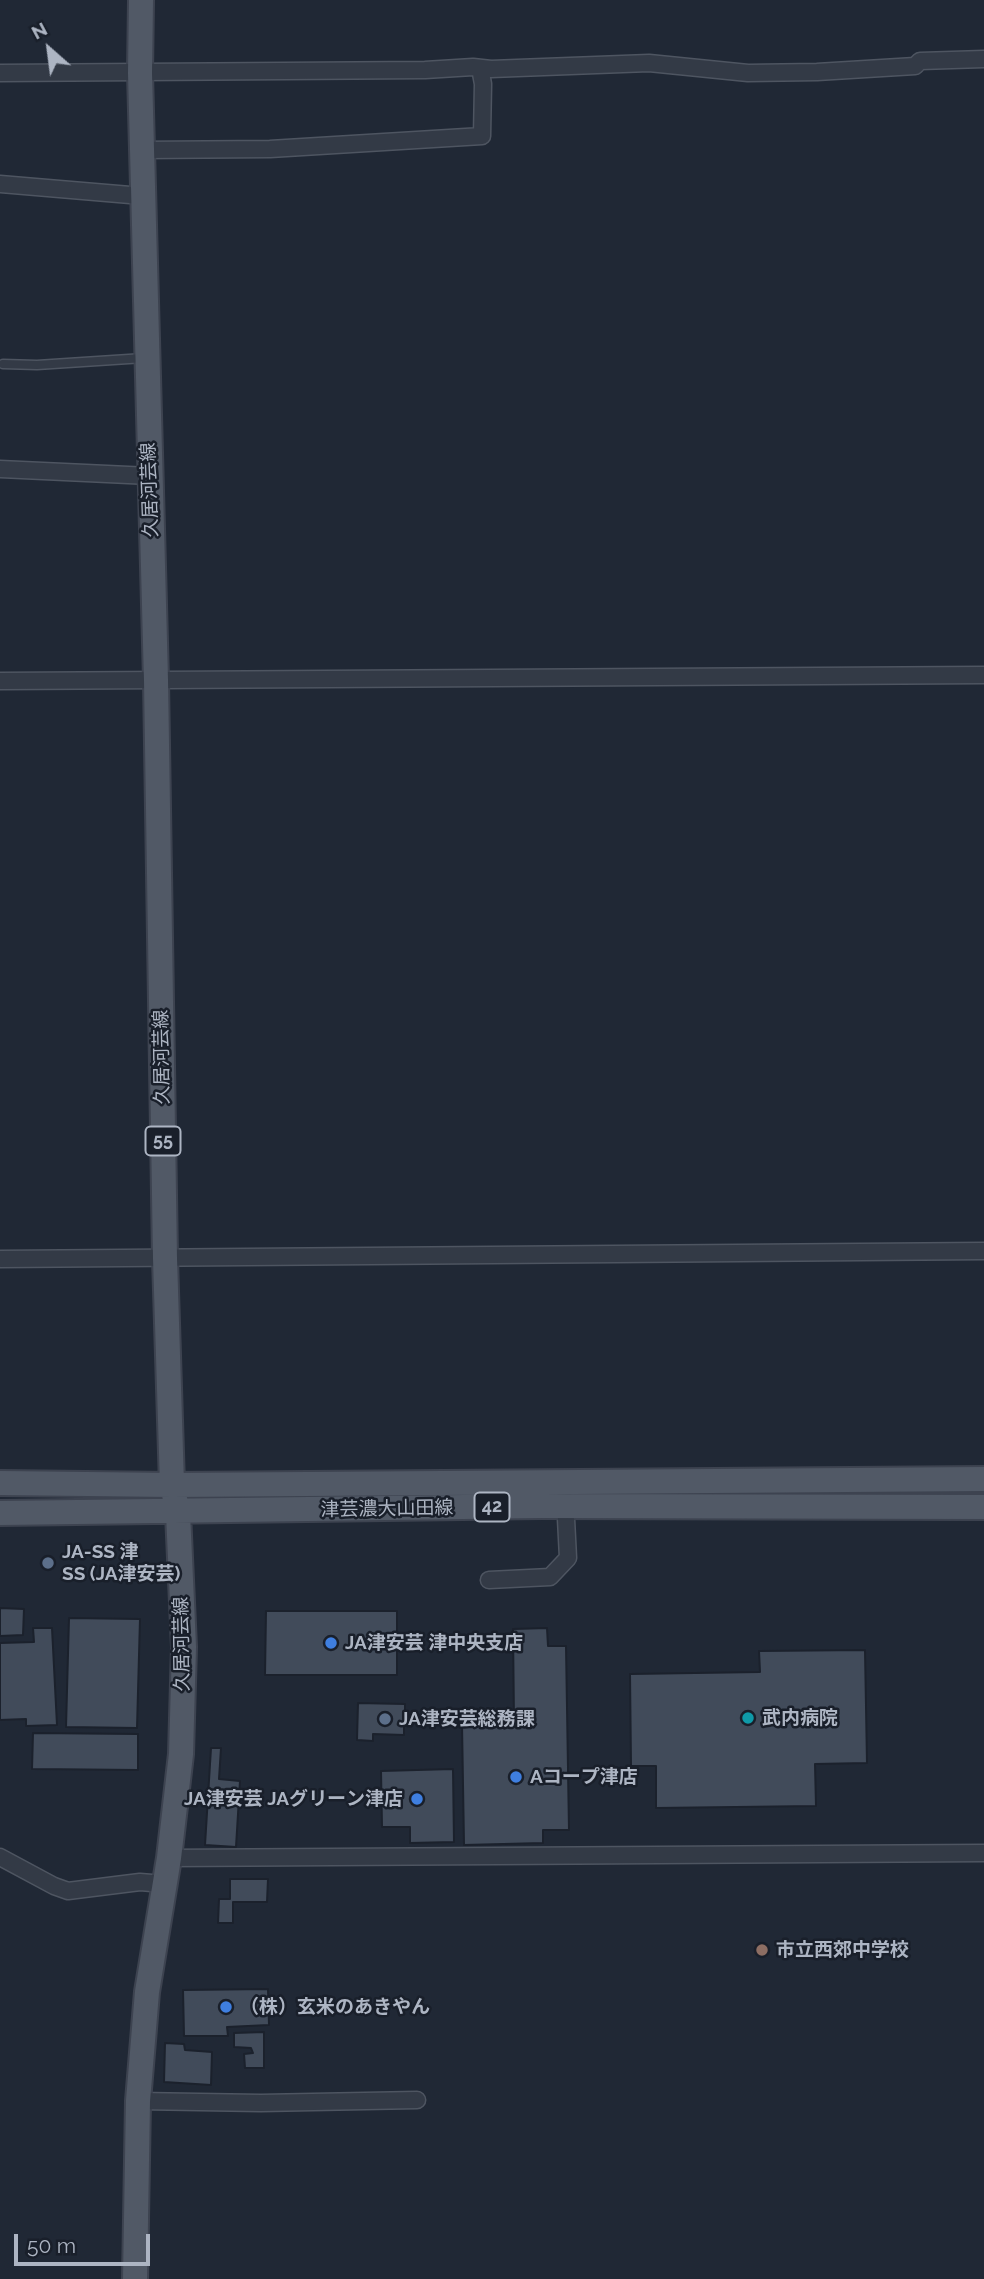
<!DOCTYPE html>
<meta charset="utf-8">
<style>
body{margin:0}
#map{position:relative;width:984px;height:2279px;overflow:hidden;background:#202835;font-family:Raleway,sans-serif}
canvas{display:block}
.north{position:absolute;left:14px;top:14px;width:70px;height:70px;-webkit-text-stroke:5px #191f2a;paint-order:stroke;rotate:332deg;font-size:19px;font-weight:700;line-height:28px;text-align:center;color:#adb5c3}
.north::after{content:'';display:block;margin:auto;width:24px;height:32px;background:#adb5c3;clip-path:polygon(50% 0,100% 100%,50% 72%,0 100%)}
.scale{position:absolute;left:14px;top:2234px;width:136px;height:32px;box-sizing:border-box;border:4px solid #adb5c3;border-top:0;padding-left:9px;font-size:21px;line-height:24px;white-space:nowrap;color:#adb5c3;-webkit-text-stroke:5px #191f2a;paint-order:stroke}
</style>
<div id="map">
<canvas width="984" height="2279"></canvas>
<div class="north">N</div>
<div class="scale">50 m</div>
</div>
<script>
const context = document.querySelector('canvas').getContext('2d');
context.lineJoin = 'round';
function fill(path, color) {
  context.fillStyle = color;
  context.fill(path, 'evenodd');
}
function trace(path, color, width, dash) {
  context.strokeStyle = color;
  context.lineWidth = width;
  context.lineCap = dash ? 'butt' : 'round';
  context.setLineDash(dash || []);
  context.stroke(path);
}
function drawText(font, color, halo, rows, align = 'center') {
  context.font = font + ' Raleway,"Noto Sans JP",sans-serif';
  context.lineWidth = 5;
  context.setLineDash([]);
  context.textBaseline = 'middle';
  context.strokeStyle = halo;
  context.fillStyle = color;
  for (const [text, x, y, turn = 0] of rows) {
    context.save();
    context.translate(x, y);
    context.rotate((+turn || 0) * Math.PI / 180);
    context.textAlign = isNaN(turn) ? turn : align;
    if (halo) context.strokeText(text, 0, 0);
    context.fillText(text, 0, 0);
    context.restore();
  }
}
const building = new Path2D(`
 M0,1608L24,1609L23,1635L0,1636Z
 M266,1611H397V1675H265Z
 M69,1618L140,1619L137,1728L66,1727Z
 M33,1628H52L57,1725L26,1726V1719L0,1720V1643L34,1642Z
 M547,1628L548,1646H566L569,1830H543V1843L464,1845L462,1724L514,1723L513,1629Z
 M865,1650L867,1763L815,1764L816,1806L656,1808V1766H631L630,1674L760,1672L759,1651Z
 M358,1703L405,1704V1715H413V1724H404V1735L373,1734V1741L357,1740Z
 M33,1733L138,1734V1770L32,1769Z
 M211,1748H221L219,1779L240,1781L236,1847L205,1845Z
 M453,1769L454,1842L410,1843V1827H382L381,1771Z
 M230,1879H268L267,1902H233V1923H218L219,1899H230Z
 M268,1989L269,2025L227,2027L228,2036H184L183,1990Z
 M264,2032V2068H245L244,2054L253,2053L251,2048L234,2047V2033Z
 M165,2043L184,2044L185,2050L212,2052L211,2085L164,2082Z`);
fill(building, '#414b5a');
trace(building, '#1b212c', 2);
const lane = new Path2D(`
 M3,364L37,365L144,358`);
const street = new Path2D(`
 M0,73L425,70L473,67L491,69L649,63L748,73L817,72L915,66L920,61L984,59
 M141,150L270,149L482,136L483,84L480,68
 M0,184L142,196
 M0,469L150,476
 M0,681L984,675
 M0,1259L984,1251
 M489,1580L550,1577L568,1558L565,1499
 M0,1857L54,1886L68,1891L140,1882L164,1884
 M169,1858L984,1853
 M138,2101L261,2103L417,2100`);
const primary = new Path2D(`
 M0,1483L172,1485L984,1479
 M0,1513L540,1506L984,1507
 M135,2279L138,2101L147,1992L169,1858L181,1754L184,1647L178,1513L172,1485L165,1258L156,680L140,73L141,0`);
trace(lane, '#4e5561', 11);
trace(street, '#4e5561', 19);
trace(primary, '#3d4350', 28);
trace(lane, '#333a46', 8);
trace(street, '#333a46', 16);
trace(primary, '#515966', 24);
for (const [x, y, r, color] of [
 [48,1563,7,"#5c6f8a"],
 [331,1643,7,"#3f7fe0"],
 [748,1718,7,"#0f9aa8"],
 [385,1719,7,"#5c6f8a"],
 [516,1777,7,"#3f7fe0"],
 [417,1799,7,"#3f7fe0"],
 [762,1950,7,"#8d6e63"],
 [226,2007,7,"#3f7fe0"]
]) {
  const dot = new Path2D();
  dot.arc(x, y, r, 0, 2 * Math.PI);
  context.fillStyle = color;
  context.fill(dot);
  trace(dot, '#191f2a', 2.5);
}
for (const [x, y, w] of [
 [163,1141,35],
 [492,1507,35]
]) {
  const box = new Path2D();
  box.roundRect(x - w / 2, y - 14.5, w, 29, 5);
  context.fillStyle = '#191f2a';
  context.fill(box);
  trace(box, '#adb5c3', 2);
}
drawText('bold 18px', '#adb5c3', null, [
 ["55",163,1141],
 ["42",492,1507]
]);
drawText('19px', '#adb5c3', '#191f2a', [
 ["久居河芸線",150,490,-92],
 ["久居河芸線",162,1057,-91],
 ["津芸濃大山田線",387,1509,-1],
 ["久居河芸線",182,1644,-91]
]);
drawText('bold 19px', '#adb5c3', '#191f2a', [
 ["JA-SS 津",62,1552],
 ["SS (JA津安芸)",62,1574],
 ["JA津安芸 津中央支店",345,1643],
 ["武内病院",762,1718],
 ["JA津安芸総務課",399,1719],
 ["Aコープ津店",530,1777],
 ["JA津安芸 JAグリーン津店",403,1799,"right"],
 ["市立西郊中学校",776,1950],
 ["（株）玄米のあきやん",240,2007]
], 'left');
</script>
